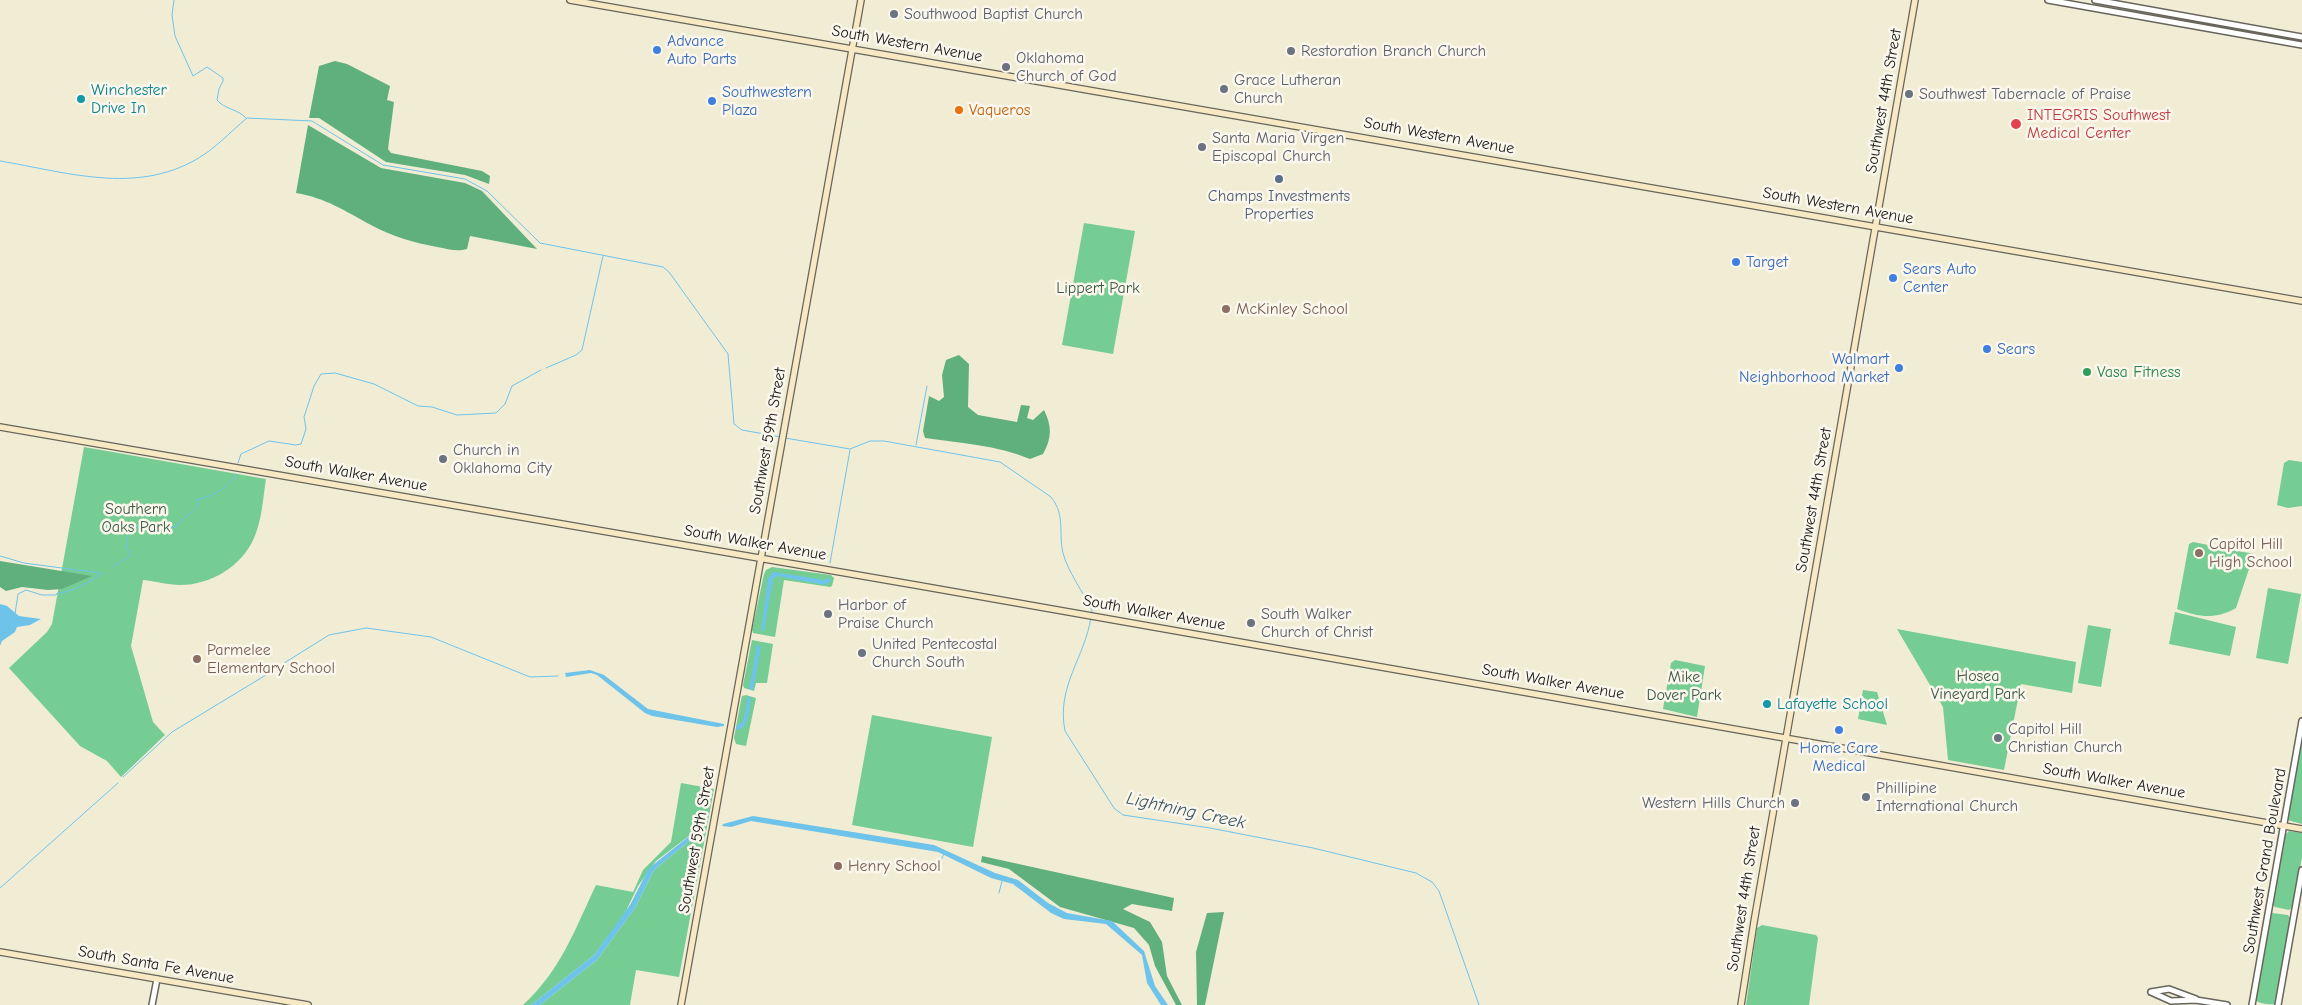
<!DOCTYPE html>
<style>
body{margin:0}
canvas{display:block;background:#f1ecd4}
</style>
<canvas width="2302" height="1005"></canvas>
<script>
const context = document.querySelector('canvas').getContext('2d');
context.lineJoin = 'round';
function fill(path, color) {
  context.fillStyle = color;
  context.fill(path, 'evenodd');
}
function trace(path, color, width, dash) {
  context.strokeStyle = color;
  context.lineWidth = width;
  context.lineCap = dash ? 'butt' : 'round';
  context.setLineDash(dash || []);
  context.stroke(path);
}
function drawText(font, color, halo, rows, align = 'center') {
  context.font = font + ' "Comic Neue",sans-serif';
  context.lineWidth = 5;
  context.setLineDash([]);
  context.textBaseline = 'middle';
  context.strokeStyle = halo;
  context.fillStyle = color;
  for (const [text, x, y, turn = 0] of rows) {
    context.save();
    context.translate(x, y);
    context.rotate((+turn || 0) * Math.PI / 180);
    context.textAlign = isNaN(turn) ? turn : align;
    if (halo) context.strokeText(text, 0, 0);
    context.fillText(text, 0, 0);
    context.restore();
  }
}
fill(new Path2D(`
 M1084,223L1135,231L1113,354L1062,345Z
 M84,447L266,479C263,498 262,520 254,538C242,566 211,585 180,585C168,585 155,581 143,580L131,646L153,722L165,735L121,777L107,761L80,746L9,668L47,632L52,624Z
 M2289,460L2302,462V506L2288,508L2277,505L2284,463Z
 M2193,542L2254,554L2236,608C2215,620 2198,617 2177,609L2189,544Z
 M772,567L831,575L834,578L832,586L830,587L784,580L775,637L753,633L752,630L764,574L766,570Z
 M2268,588L2301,594L2288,664L2256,658Z
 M2175,612L2236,627L2230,656L2169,644Z
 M2088,625L2111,629L2101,687L2078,683Z
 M1897,629L2076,662L2072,693L2021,684L2004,770L1948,760L1943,707Z
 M752,640L773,644L767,683H756L754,691L744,688L743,685Z
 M1675,660L1705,666L1697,717L1663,709L1671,663Z
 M1863,690L1877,692L1887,725L1858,719Z
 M746,695L756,698L746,746L736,744L734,738L741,700L742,696Z
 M872,715L992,737L973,847L852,825Z
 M2302,733V824L2287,820Z
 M681,783L714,789L679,977L636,970L630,1005H540L597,960L635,908L654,870L704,829L702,826L656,861L638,886L624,915L594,955L531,1005H523C561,970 574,931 596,885L633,892L643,870L671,842Z
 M2289,831L2302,833V857L2293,907L2289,910L2275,907L2272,904L2284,836Z
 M2272,913L2288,915L2291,919L2276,1004C2270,1005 2260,1004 2255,1000Z
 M1762,925L1816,935L1818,938L1809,1005H1746L1757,928Z`), '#75cd93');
fill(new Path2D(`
 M335,61L347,64L390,86L387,100L394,102L388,149L391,153L482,171L490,176L489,184L465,175L386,162L319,118H309L319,66Z
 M308,125L381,168L465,183L482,191L537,249L470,236L467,249C457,252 448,249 437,247C415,243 391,236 371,225C345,211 326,198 296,193Z
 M959,355L969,364L968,407L978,415L1017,422L1021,405L1030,406L1027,418L1033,420L1044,410C1052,426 1052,438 1043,454L1030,459C996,445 961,443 925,438L923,431L929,396L939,401L944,397L942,375L946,360Z
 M0,561L92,576L62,589L48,590L22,587L6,591L0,587Z
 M982,856L1174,898L1172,911L1132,904L1123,909L1150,922L1162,942L1167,976L1182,1005H1176L1155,966L1149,945L1134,928L1060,907L1009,869L981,862Z
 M1224,912L1205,1005H1197L1196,952L1207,913Z`), '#60b07d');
fill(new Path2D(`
 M774,572L824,580L830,578L831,581L825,585L777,576L773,579L764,631H761L768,578Z
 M0,604L7,606L19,616L41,619L30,625L17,627L15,632L2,641L0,646Z
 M757,645L761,646L753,690L749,689Z
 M590,670L604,675L648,709L724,724V726L717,727L652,716L645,713L597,675L591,673L566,677L565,673Z
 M748,696L751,698C749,710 750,729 736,730L737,725L743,722Z
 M753,816L934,845L995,873L1018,880L1048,903L1067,913L1112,921L1144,951L1155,986L1168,1005H1161L1147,983L1142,955L1106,924L1064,919L1051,913L1013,884L991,878L938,852L751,821L731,827L722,826L723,824Z
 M702,826L704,829L654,870L635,908L597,960L540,1005H531L594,955L630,905L649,868Z`), '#6ec3ea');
trace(new Path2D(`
 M174,0L172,15L175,36L193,76L207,67L223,78V81L219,89L217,100C224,109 238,109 246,118
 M0,161C66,172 135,195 197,159C216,148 230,132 247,118L312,121L383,165L465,179L487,191L540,243L663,267L669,272L728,354L734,424L742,430L781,437
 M546,368L576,355L582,350L603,256
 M785,438L850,449L870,441H884L1000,462L1051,497C1066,516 1058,532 1063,553C1067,570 1084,594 1092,610V613
 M916,445L927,386
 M238,463L241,454L269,441L296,445L301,444L306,429L304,417L314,386L321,374L335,373L374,384L418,406L432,407L457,415L496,413L505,404L512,386L541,370
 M0,556L24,563L100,573
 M830,563L850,450
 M112,567L129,557L130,552L127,550V538L131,529L147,525L158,529L175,527L198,506L196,500C211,497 229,488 236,474
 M15,614L18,594L26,590L42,595H56L57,593C73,593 90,581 103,573
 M1091,617C1085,658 1056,686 1065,731L1114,808L1123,815L1210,828L1313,848L1416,873L1432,882L1439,891L1479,1005
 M273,670L329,635L366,628L431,637L530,677L558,676
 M123,777L172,732L266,675
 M939,864L944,854
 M0,888L118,783
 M999,893L1002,881`), '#6ec3ea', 1);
const tertiary = new Path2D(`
 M2048,0L2302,45
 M2095,0L2302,37
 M2151,992L2171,1001L2196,1000L2227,1005
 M2151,992L2169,989L2196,999
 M152,1005L157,979
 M2252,1005L2302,721
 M2278,1005L2302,870`);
const secondary = new Path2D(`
 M570,0L2302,301
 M0,427L921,586L2302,829
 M0,952L308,1005
 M681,1005L861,0
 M1741,1005L1754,922L1915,0`);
trace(tertiary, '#67655c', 8);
trace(secondary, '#67655c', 8);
trace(tertiary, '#fff', 5);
trace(secondary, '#f7e9c3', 5.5);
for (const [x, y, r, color] of [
 [894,14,5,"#6b7280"],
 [657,50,5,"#3f7fe0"],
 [1291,51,5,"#6b7280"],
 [1006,67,5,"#6b7280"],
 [1224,89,5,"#6b7280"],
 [1909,94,5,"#6b7280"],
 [81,99,5,"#0f9aa8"],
 [712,101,5,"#3f7fe0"],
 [959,110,5,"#e8710a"],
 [2016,124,6,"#e0444e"],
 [1202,147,5,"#6b7280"],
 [1279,179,5,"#5c6f8a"],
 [1736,262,5,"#3f7fe0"],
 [1893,278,5,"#3f7fe0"],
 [1226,309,5,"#8d6e63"],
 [1987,349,5,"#3f7fe0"],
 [1899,368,5,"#3f7fe0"],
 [2087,372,5,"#2e9e5b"],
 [443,459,5,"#6b7280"],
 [2199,553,5,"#8d6e63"],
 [828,614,5,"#6b7280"],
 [1251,623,5,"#6b7280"],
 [862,653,5,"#6b7280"],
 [197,659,5,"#8d6e63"],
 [1767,704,5,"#0f9aa8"],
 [1839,730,5,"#3f7fe0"],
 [1998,738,5,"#6b7280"],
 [1866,797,5,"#6b7280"],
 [1795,803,5,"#6b7280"],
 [838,866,5,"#8d6e63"]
]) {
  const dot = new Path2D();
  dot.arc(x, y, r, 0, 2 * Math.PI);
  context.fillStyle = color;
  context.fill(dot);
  trace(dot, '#fbf7ec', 2);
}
drawText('16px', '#5b616d', '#fbf7ec', [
 ["Southwood Baptist Church",904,14],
 ["Restoration Branch Church",1301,51],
 ["Oklahoma",1016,58],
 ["Church of God",1016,76],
 ["Grace Lutheran",1234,80],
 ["Church",1234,98],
 ["Southwest Tabernacle of Praise",1919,94],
 ["Santa Maria Virgen",1212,138],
 ["Episcopal Church",1212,156],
 ["Church in",453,450],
 ["Oklahoma City",453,468],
 ["Harbor of",838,605],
 ["Praise Church",838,623],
 ["South Walker",1261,614],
 ["Church of Christ",1261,632],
 ["United Pentecostal",872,644],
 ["Church South",872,662],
 ["Capitol Hill",2008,729],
 ["Christian Church",2008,747],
 ["Phillipine",1876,788],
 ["International Church",1876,806],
 ["Western Hills Church",1785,803,"right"]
], 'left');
drawText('16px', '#366cbe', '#fbf7ec', [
 ["Advance",667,41],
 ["Auto Parts",667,59],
 ["Southwestern",722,92],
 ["Plaza",722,110],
 ["Target",1746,262],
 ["Sears Auto",1903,269],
 ["Center",1903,287],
 ["Sears",1997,349],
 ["Walmart",1889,359,"right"],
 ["Neighborhood Market",1889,377,"right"],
 ["Home Care",1839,748,"center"],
 ["Medical",1839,766,"center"]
], 'left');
drawText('16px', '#1c1c1c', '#fbf7ec', [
 ["South Western Avenue",907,44,10],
 ["Southwest 44th Street",1884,101,-80],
 ["South Western Avenue",1439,136,10],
 ["South Western Avenue",1838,206,10],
 ["Southwest 59th Street",768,441,-80],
 ["South Walker Avenue",356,474,10],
 ["Southwest 44th Street",1814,500,-80],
 ["South Walker Avenue",755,543,10],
 ["South Walker Avenue",1154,613,10],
 ["South Walker Avenue",1553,682,10],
 ["South Walker Avenue",2114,781,10],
 ["Southwest 59th Street",697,840,-80],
 ["Southwest Grand Boulevard",2265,861,-80],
 ["Southwest 44th Street",1744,899,-81],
 ["South Santa Fe Avenue",156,965,10]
]);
drawText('16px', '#0d838f', '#fbf7ec', [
 ["Winchester",91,90],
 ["Drive In",91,108],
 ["Lafayette School",1777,704]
], 'left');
drawText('16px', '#c56008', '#fbf7ec', [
 ["Vaqueros",969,110]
], 'left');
drawText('16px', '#be3a42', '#fbf7ec', [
 ["INTEGRIS Southwest",2027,115],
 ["Medical Center",2027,133]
], 'left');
drawText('16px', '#4e5e75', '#fbf7ec', [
 ["Champs Investments",1279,196],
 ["Properties",1279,214]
]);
drawText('16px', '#3b5a46', '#fbf7ec', [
 ["Lippert Park",1098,288],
 ["Southern",136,509],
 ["Oaks Park",136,527],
 ["Hosea",1978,676],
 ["Vineyard Park",1978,694],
 ["Mike",1684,677],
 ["Dover Park",1684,695]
]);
drawText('16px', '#785e54', '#fbf7ec', [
 ["McKinley School",1236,309],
 ["Capitol Hill",2209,544],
 ["High School",2209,562],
 ["Parmelee",207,650],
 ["Elementary School",207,668],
 ["Henry School",848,866]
], 'left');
drawText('16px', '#27864d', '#fbf7ec', [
 ["Vasa Fitness",2097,372]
], 'left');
drawText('italic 18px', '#395664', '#fbf7ec', [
 ["Lightning Creek",1186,811,12]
]);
</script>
